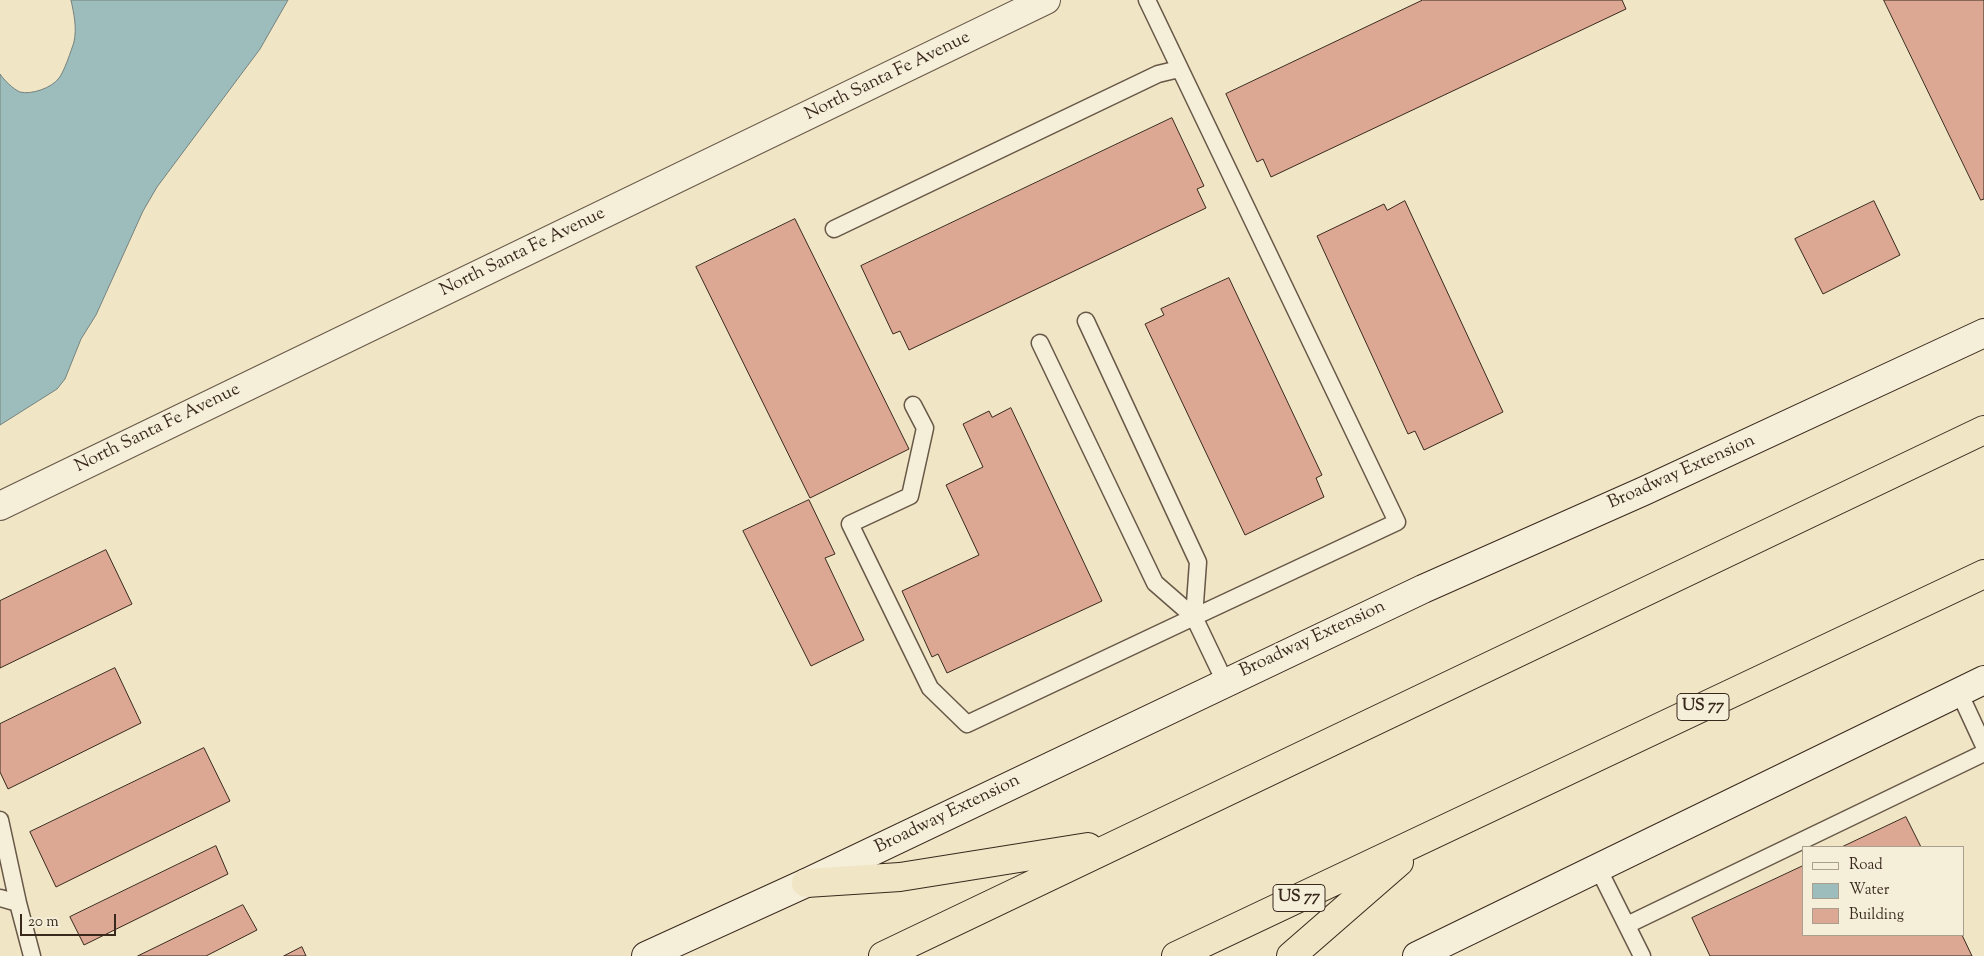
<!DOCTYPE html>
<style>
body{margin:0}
#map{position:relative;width:1984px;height:956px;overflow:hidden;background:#f0e5c5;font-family:"Sorts Mill Goudy",serif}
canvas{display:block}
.legend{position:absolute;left:1802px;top:846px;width:162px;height:90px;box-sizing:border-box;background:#f5eed9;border:1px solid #aa9f8e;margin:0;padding:6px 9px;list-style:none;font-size:15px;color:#39291d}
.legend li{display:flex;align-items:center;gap:10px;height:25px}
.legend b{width:25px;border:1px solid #aa9f8e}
.scale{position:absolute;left:20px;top:914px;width:96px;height:22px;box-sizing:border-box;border:2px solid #39291d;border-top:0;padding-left:6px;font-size:15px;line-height:18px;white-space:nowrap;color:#39291d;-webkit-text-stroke:4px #f5eed9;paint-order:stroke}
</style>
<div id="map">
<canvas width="1984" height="956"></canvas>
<ul class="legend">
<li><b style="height:6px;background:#f5eed9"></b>Road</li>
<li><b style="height:14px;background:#9dbdbd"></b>Water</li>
<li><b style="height:14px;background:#dca893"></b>Building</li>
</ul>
<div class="scale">20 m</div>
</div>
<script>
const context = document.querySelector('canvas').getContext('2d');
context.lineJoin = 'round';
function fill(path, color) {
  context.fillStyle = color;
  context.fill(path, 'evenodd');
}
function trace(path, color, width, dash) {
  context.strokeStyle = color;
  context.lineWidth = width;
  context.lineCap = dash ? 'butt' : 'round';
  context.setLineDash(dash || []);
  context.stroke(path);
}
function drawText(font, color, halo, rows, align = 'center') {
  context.font = font + ' "Sorts Mill Goudy",serif';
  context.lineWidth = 4;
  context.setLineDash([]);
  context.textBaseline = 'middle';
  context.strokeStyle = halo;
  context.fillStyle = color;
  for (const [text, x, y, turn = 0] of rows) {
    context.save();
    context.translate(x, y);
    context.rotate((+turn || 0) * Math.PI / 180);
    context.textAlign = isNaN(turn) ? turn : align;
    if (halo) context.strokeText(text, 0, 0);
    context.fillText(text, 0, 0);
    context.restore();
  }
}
const water = new Path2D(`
 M71,0H288L260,49L157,187L143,211L96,315L81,339L65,379L57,389L0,425V74C4,80 13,89 20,92C31,95 52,88 59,78C64,72 71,51 74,42C77,28 74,14 71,0Z`);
fill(water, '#9dbdbd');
trace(water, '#75827d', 1);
const building = new Path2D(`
 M1423,0H1622L1626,9L1271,177L1263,159L1257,162L1226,94Z
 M1884,0H1984V199L1981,200Z
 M1172,118L1204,186L1197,189L1206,208L909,350L900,331L893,334L861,266Z
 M1405,201L1503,412L1424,450L1415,431L1408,434L1317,236L1384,204L1387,210Z
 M1874,201L1900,255L1823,294L1795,239Z
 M795,219L909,449L810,498L696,267Z
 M1229,278L1322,475L1316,478L1324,497L1245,535L1145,324L1164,315L1161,309Z
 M1011,408L1102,601L947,673L938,654L932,657L902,591L979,555L946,485L983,467L963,424L989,411L992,417Z
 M809,500L835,554L825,558L864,640L811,666L743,531Z
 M106,550L132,604L0,668V601Z
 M115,668L141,723L8,789L0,772V724Z
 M204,748L230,801L56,887L30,832Z
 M1906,817L1921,847H1842Z
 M216,846L228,874L84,945L70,917Z
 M1803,866V935H1962L1972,956H1710L1692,918Z
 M243,905L257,930L206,956H138Z
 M302,947L306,956H284Z`);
fill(building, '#dca893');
trace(building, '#39291d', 1);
const service = new Path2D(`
 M1147,0L1397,522L1194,617L1225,682
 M834,229L1158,74L1179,69
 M1086,321L1198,562L1194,617
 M1040,343L1155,583L1194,617
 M913,405L925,428L910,496L850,524L930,688L967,724L1194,617
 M1959,692L1984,746
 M0,820L18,903
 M1598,868L1642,956
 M0,898L18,903L32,956
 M1627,925L1984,753`);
const minor = new Path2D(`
 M0,506L1046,0`);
const secondary = new Path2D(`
 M646,956L806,883L1423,589L1644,491L1984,333
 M1417,956L1984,680`);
const motorway = new Path2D(`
 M806,883L900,877L1088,847
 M883,956L1984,430
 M1176,956L1984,574
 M1291,956L1399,862`);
trace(service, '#675847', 19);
trace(minor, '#675847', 30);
trace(secondary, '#39291d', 30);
trace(motorway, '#39291d', 30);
trace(service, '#f5eed9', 16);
trace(minor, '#f5eed9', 28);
trace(secondary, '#f5eed9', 28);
trace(motorway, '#f0e5c5', 28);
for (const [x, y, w] of [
 [1703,707,52],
 [1299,898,52]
]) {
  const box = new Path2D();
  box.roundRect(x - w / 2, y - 13.5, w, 27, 4);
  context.fillStyle = '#f5eed9';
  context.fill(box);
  trace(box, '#39291d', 1);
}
drawText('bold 16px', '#39291d', null, [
 ["US 77",1703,707],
 ["US 77",1299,898]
]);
drawText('18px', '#39291d', '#f5eed9', [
 ["North Santa Fe Avenue",888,77,-26],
 ["North Santa Fe Avenue",523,253,-26],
 ["North Santa Fe Avenue",158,429,-26],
 ["Broadway Extension",1682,473,-24],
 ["Broadway Extension",1313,640,-25],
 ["Broadway Extension",948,815,-26]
]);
</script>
